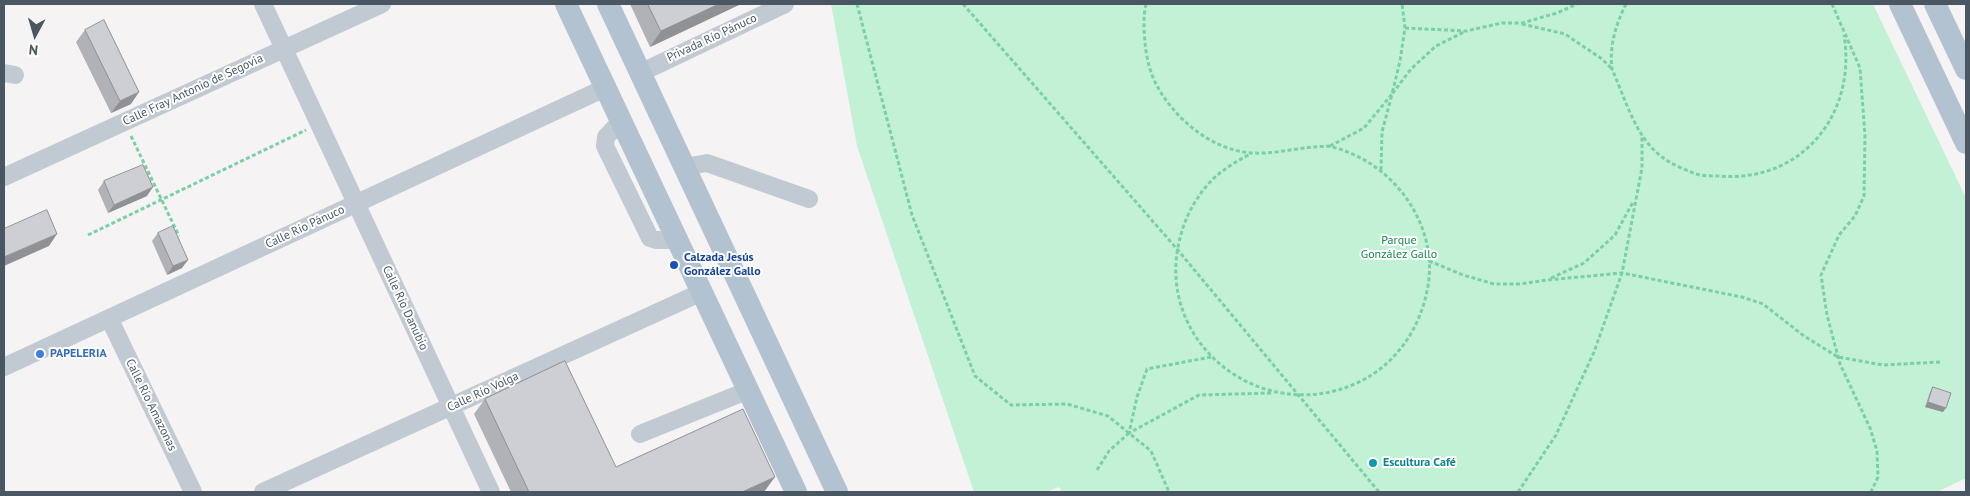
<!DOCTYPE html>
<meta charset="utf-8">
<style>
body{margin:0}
#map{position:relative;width:1970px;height:496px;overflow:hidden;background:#f5f3f3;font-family:"PT Sans",sans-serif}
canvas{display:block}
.frame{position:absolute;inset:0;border:5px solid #4a5661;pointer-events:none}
.north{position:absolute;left:10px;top:10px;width:50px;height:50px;-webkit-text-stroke:4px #fff;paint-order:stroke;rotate:186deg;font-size:14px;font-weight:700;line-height:20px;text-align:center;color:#4a5661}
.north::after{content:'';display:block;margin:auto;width:18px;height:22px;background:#4a5661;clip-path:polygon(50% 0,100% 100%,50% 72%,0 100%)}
</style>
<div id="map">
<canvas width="1970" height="496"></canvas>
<div class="frame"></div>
<div class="north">N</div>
</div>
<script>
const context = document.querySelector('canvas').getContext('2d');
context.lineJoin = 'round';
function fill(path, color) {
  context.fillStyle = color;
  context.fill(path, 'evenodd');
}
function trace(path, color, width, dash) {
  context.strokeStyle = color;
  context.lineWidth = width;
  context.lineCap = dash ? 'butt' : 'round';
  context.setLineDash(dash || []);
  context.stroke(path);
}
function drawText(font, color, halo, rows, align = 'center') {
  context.font = font + ' "PT Sans",sans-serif';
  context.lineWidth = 4;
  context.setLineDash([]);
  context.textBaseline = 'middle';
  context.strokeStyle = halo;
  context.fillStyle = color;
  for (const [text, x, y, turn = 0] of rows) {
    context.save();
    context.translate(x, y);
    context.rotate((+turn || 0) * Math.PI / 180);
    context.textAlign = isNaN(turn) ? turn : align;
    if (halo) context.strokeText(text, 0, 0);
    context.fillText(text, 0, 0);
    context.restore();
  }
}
fill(new Path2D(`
 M831,4H1873L1966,198V478L1937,492H1062L1059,487L1046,492H974L857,146Z`), '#c3f1d5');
trace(new Path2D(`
 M857,4L912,215L975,376L1011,405L1067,404L1108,416L1151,451L1169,492
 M963,4L1177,249L1379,492
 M1146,4C1144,12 1144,20 1144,29C1145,47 1147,65 1155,82C1173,118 1212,151 1253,153C1272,154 1293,149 1313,147C1319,147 1326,145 1332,147C1394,162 1441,227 1427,291C1419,331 1394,366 1357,383C1261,427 1153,342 1180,238C1185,217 1196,197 1211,181C1223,169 1237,161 1252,153
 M1626,4C1616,24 1609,46 1612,69C1625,98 1635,137 1662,157C1669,163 1691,173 1700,175C1706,176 1713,176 1719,176C1802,183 1857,114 1844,35
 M1832,4L1860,68L1865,136L1864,196L1855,216L1839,235L1821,275L1827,315L1840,364L1870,428L1877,451L1878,477L1871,492
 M1522,24L1565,34L1602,59L1611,68
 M1405,28L1466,31L1502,23H1522L1557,13L1577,4
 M131,136L179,236
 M1330,146L1364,128L1392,94L1400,61L1405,28L1402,4
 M1381,170L1382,132L1392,94L1411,69L1436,46L1466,31
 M88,235L306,130
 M1429,261L1463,275L1494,284H1520L1547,280L1622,273L1742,297L1763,304L1804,336L1838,357L1883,365L1940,362
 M1551,278L1584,263L1615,235L1633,202
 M1211,357L1147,369L1137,397L1129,433L1199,395L1273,393
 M1097,470L1109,451L1129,433
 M1518,492L1556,435L1594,352L1622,273L1642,168V137`), '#7ad0a6', 3, [4, 2.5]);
trace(new Path2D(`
 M263,4L491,492
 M4,73L15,75
 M640,73L785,4
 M622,120L606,137L605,146L650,238L656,240H678
 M684,167L707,163L809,199
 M4,177L382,4
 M109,318L193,492
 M4,367L607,87
 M640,434L749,390
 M263,492L702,292`), '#c1cad2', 18);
trace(new Path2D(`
 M566,4L796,492
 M608,4L837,492
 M1900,4L1966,143
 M1935,4L1966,69`), '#b3c2d1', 22);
fill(new Path2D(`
 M630,4H741L650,47Z
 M85,30L131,104L111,113L76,42Z
 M104,181L147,196L108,213L98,190Z
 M158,233L182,268L167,275L152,241Z
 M1933,387L1943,412L1925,407L1930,392Z
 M485,399L616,467L764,492H511L474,414Z`), '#b0b2b7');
fill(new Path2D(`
 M719,4H741L650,47L661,31Z
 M139,92L131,104L111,113L120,101Z
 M153,187L147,196L108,213L114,205Z
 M57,234L49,246L4,266V257Z
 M188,260L182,268L167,275L173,266Z
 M1928,402L1946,408L1943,412L1925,407Z
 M775,477L764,492H742Z`), '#909195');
const building = new Path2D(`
 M648,4H719L661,31Z
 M104,20L139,92L120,101L85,30Z
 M143,165L153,187L114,205L104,181Z
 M47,210L57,234L4,257V229Z
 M173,226L188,260L173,266L158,233Z
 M565,361L616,467L743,409L775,477L742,492H529L485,399Z
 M1933,387L1951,393L1946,408L1928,402Z`);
fill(building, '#cdcfd5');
trace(building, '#909195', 1);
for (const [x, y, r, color] of [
 [674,265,5,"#1a4fb4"],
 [40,354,5,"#3f7fe0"],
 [1373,463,5,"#0f9aa8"]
]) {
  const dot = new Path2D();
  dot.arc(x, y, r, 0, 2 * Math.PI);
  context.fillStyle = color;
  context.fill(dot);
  trace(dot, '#fff', 2);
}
drawText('12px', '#4a5661', '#fff', [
 ["Privada Río Pánuco",712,38,-25],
 ["Calle Fray Antonio de Segovia",193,90,-25],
 ["Calle Río Pánuco",305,227,-25],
 ["Calle Río Danubio",405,308,65],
 ["Calle Río Volga",483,392,-25],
 ["Calle Río Amazonas",151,405,64]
]);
drawText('12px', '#17864f', '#fff', [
 ["Parque",1399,241],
 ["González Gallo",1399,255]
]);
drawText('bold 12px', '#164399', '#fff', [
 ["Calzada Jesús",684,258],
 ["González Gallo",684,272]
], 'left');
drawText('bold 12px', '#366cbe', '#fff', [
 ["PAPELERIA",50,354]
], 'left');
drawText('bold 12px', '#0d838f', '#fff', [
 ["Escultura Café",1383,463]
], 'left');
</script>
